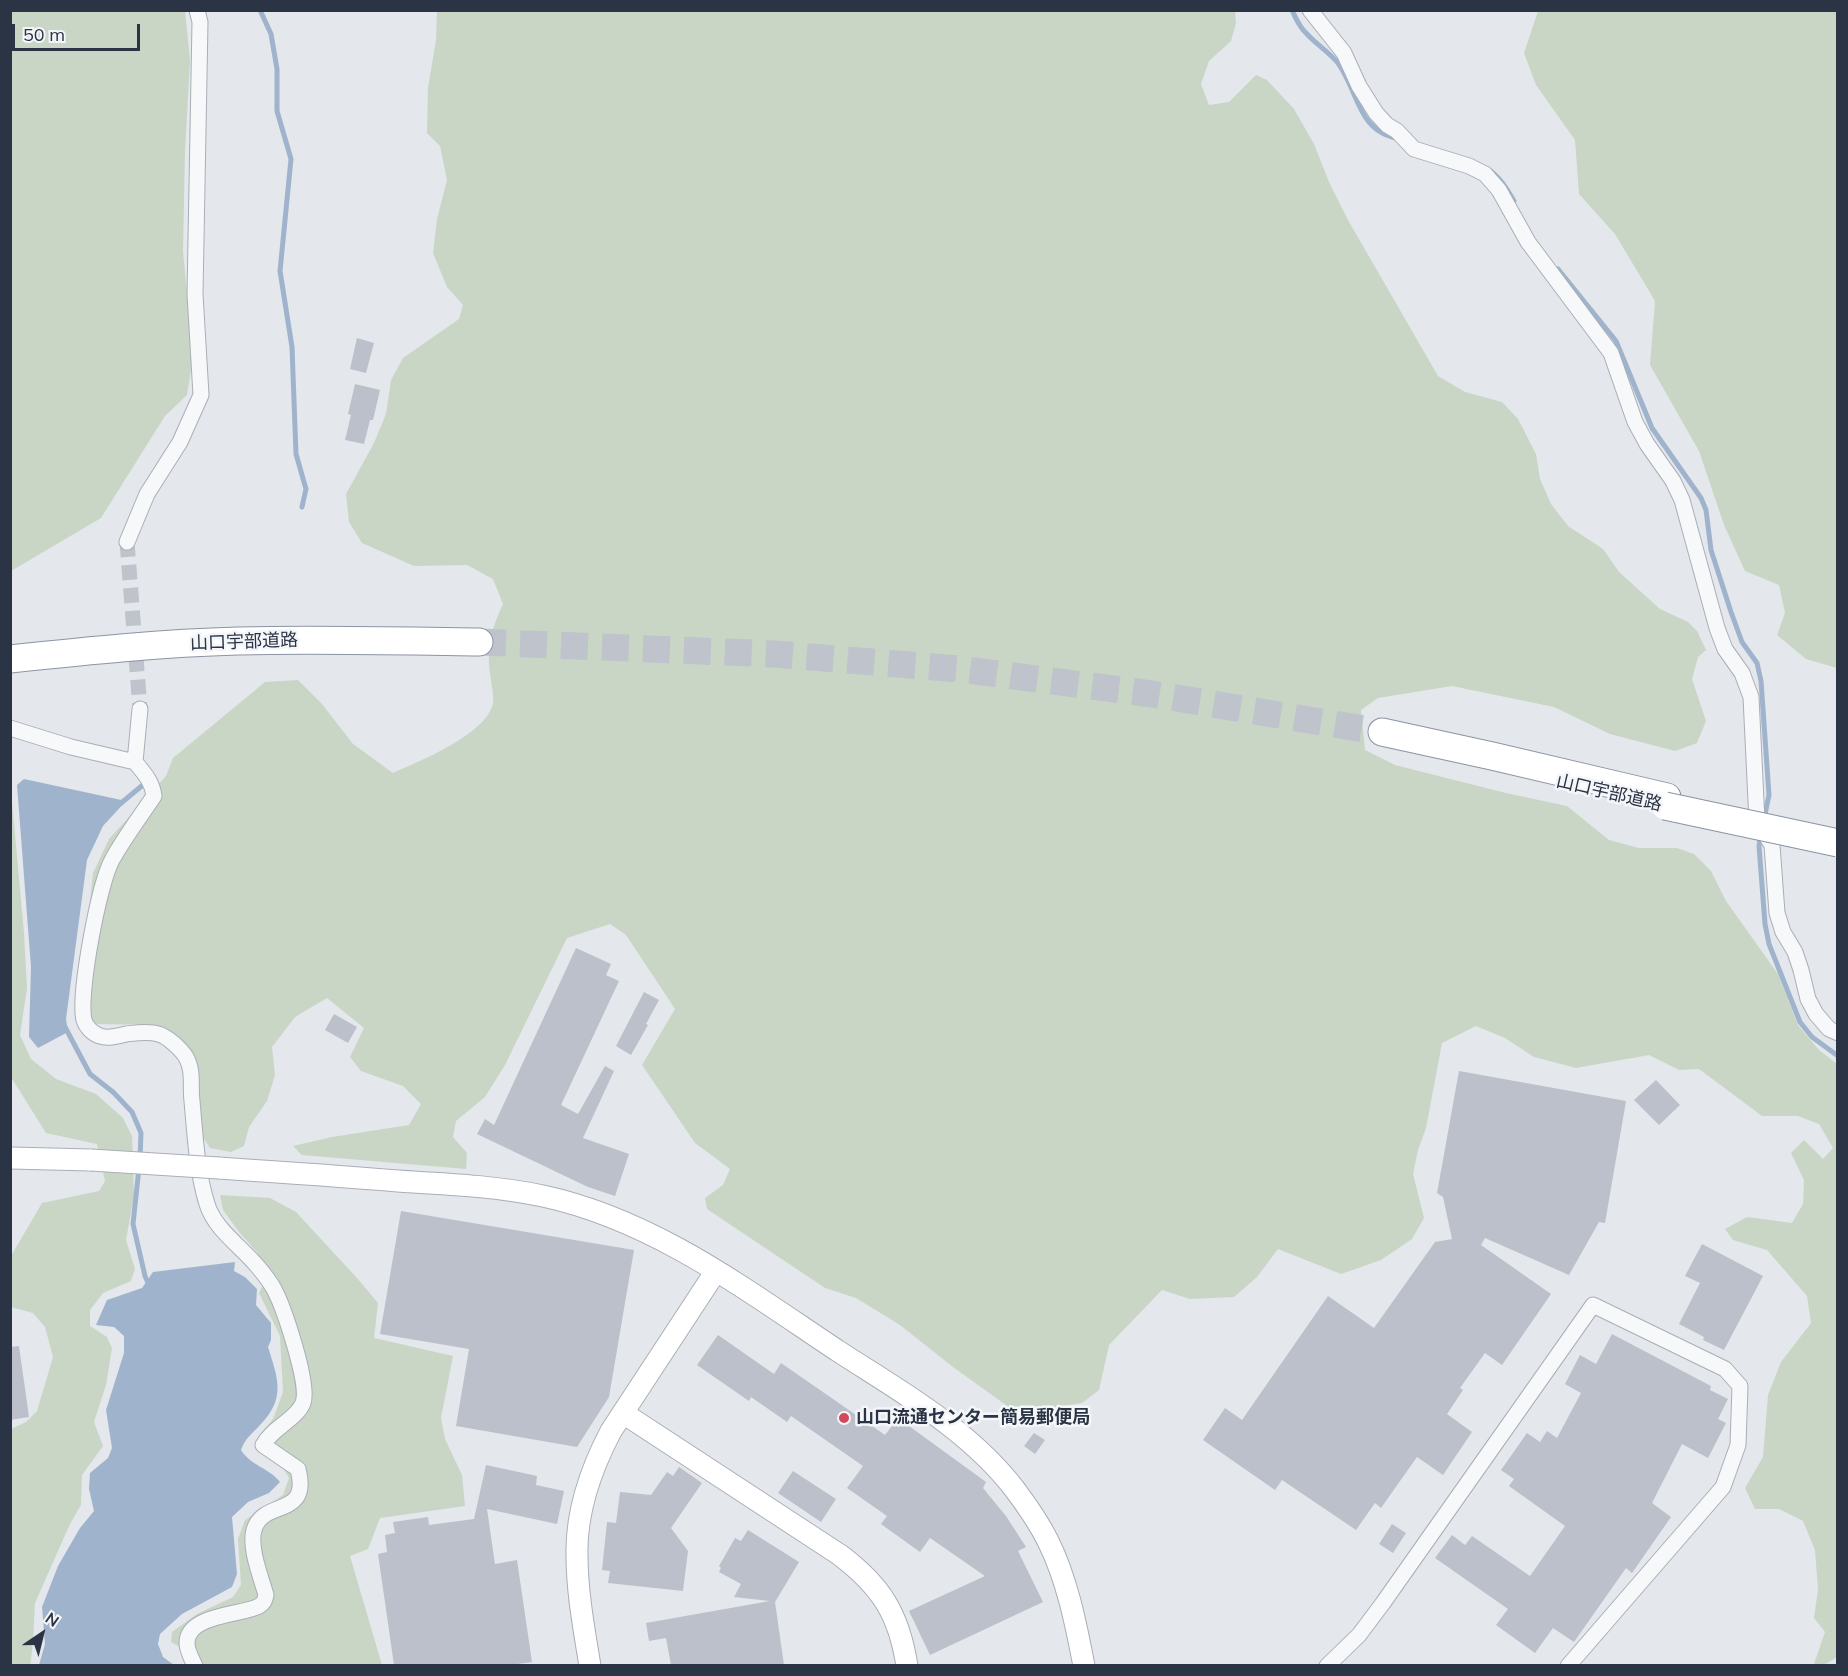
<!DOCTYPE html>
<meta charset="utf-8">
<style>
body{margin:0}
#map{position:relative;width:1848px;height:1676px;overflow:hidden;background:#e4e7ec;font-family:Mulish,sans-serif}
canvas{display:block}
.frame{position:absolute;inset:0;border:12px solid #2b3445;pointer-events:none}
.north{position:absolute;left:12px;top:1604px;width:60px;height:60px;-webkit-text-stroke:4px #f4f6f9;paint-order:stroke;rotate:35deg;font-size:16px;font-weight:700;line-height:24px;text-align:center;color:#2b3445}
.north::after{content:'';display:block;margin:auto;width:21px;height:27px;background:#2b3445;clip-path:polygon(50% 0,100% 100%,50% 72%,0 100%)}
.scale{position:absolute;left:12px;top:24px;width:128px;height:27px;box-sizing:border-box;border:3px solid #2b3445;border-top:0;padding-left:8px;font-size:18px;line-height:21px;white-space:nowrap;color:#2b3445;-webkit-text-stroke:4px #f4f6f9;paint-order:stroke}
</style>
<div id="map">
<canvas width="1848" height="1676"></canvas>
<div class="frame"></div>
<div class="north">N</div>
<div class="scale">50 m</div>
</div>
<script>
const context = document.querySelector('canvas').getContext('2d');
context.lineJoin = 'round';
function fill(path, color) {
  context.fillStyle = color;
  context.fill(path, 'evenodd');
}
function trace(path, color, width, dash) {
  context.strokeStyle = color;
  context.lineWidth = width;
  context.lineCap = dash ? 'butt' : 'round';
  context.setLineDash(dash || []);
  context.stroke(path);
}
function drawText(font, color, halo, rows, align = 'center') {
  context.font = font + ' Mulish,"Noto Sans JP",sans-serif';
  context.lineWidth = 5;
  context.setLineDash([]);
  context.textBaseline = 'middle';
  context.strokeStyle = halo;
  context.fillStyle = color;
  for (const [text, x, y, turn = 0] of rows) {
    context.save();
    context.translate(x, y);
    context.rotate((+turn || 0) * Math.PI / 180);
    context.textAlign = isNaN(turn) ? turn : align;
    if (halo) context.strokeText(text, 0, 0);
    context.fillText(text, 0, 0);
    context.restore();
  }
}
fill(new Path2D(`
 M11,11H185L190,60L185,151L183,251L193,357L187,395L165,416L101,518L11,571Z
 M437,11H1235L1236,23L1231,41L1209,61L1201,84L1209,105L1229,102L1256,75L1267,80L1294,109L1314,144L1329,182L1348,220L1438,376L1465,392L1502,402L1518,419L1536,454L1540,479L1551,504L1568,526L1603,549L1619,572L1660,609L1688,622L1697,631L1706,650L1698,657L1692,679L1706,721L1697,743L1675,751L1610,734L1554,707L1452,686L1378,698L1361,710L1365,750L1395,765L1506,793L1567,806L1609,840L1639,848H1677L1694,854L1711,871L1726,901L1778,974L1798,1025L1819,1050L1837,1064V1657L1824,1665L1814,1664L1825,1632L1814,1618L1818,1590L1815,1550L1803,1521L1779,1509H1755L1745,1488L1763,1457L1768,1395L1781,1362L1811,1323L1807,1296L1767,1250L1733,1240L1725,1229L1747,1217L1792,1223L1803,1204L1804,1180L1791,1153L1804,1140L1823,1159L1833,1148L1819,1124L1798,1116H1762L1699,1069L1679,1070L1649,1055L1576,1068L1534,1057L1505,1038L1476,1026L1442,1043L1426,1128L1418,1150L1413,1174L1424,1218L1412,1239L1381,1260L1341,1274L1278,1249L1257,1277L1234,1297L1190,1299L1162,1290L1109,1345L1099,1390L1082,1403L1027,1412L1010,1408L953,1367L900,1325L856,1298L825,1288L707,1209L705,1198L723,1185L730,1169L695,1143L642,1065L675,1009L626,935L610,924L567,938L505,1065L485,1097L456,1121L453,1137L467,1153L466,1169L302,1155L293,1146L332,1137L409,1125L421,1104L403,1086L361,1071L350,1057L364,1028L327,998L295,1017L272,1047L275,1075L267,1101L249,1127L244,1146L231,1152L210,1148L201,1134L194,1070L184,1042L157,1025L96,1024L79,1012L93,873L109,839L166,776L173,758L265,682L298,680L322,704L353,744L393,773C420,761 487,734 493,703C494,694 490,676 489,666C488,642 493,625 503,604L493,579L467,565L414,566L362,543L349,522L346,494L374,443L386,414L391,380L403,358L459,319L463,305L447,287L433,253L437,219L447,180L440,146L427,133L428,88L436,40Z
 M1538,11H1837V668L1806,659L1777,635L1785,613L1779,585L1745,571L1724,525L1699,451L1650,365L1655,301L1615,234L1579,194L1575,140L1536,85L1524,53Z
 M10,780L24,933L27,988L20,1035L31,1059L56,1079L96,1094L123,1118L132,1136L134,1195L126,1240L135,1269L131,1281L103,1293L90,1310V1326L107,1337L112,1348L106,1385L94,1422L103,1446L82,1475L81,1505L70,1524L35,1603L33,1643L30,1666L11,1665V1429L26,1422L37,1411L53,1357L45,1327L33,1313L11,1307V1256L42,1203L99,1191L105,1181L97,1144L46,1133L11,1077Z
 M220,1195L270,1198L296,1212L357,1278L378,1303L374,1338L453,1356L441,1418L445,1439L462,1475L465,1506L380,1518L368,1549L350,1556L382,1665H204L198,1657L171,1642L172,1632L197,1614L233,1597L241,1585L238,1539L245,1520L283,1495L289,1478L283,1468L255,1449L258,1437L273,1419L283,1392L280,1336L259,1293L269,1273L257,1252L239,1232L223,1210Z`), '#c9d6c5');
fill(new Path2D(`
 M24,779L126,801L103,826L87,860L66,1019L68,1032L38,1048L29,1037L31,967L17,785Z
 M235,1262L234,1271L245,1277L257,1289L256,1305L271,1323V1340L268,1347C278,1379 286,1398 260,1425C251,1435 246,1437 241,1450C251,1466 268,1467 280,1482L269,1493L248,1502L232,1517L237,1574L232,1587L182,1614L160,1634L158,1644L163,1657L174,1665H39L45,1644L42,1607L58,1566L80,1528L94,1511L89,1489L90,1473L108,1458L112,1448L106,1410L124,1353V1336L114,1327L96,1325L107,1300L142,1288L153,1272Z`), '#9fb4cc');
trace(new Path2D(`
 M260,10L271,34L277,69V111L291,159L280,271L292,347L296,454L306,489L302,507
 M1292,10C1296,19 1300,28 1307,34C1317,45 1329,52 1338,63C1359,92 1357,133 1401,139
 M1488,169C1500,177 1507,189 1514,201
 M1558,269L1616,341L1652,428L1701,498L1706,510L1711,550L1731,612L1742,642L1757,663L1761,681L1769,795L1764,819
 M120,804L144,784
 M1761,834L1759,846L1765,924L1769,944L1800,1022L1812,1037L1838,1056
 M65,1027L90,1074L113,1092L132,1112L141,1133L140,1158
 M139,1168L133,1224L145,1276L149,1285`), '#9fb4cc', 5);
fill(new Path2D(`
 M357,338L374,343L366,373L350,369Z
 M355,384L380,390L373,420H370L364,444L345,440L351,415L348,414Z
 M576,948L611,964L606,975L619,981L561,1105L578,1114L605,1066L614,1071L583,1138L629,1154L615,1196L588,1187L477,1134L485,1119L494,1125Z
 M644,992L659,1000L646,1024L648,1025L631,1055L616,1046Z
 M334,1014L357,1027L348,1043L325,1030Z
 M1459,1071L1626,1101L1605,1223L1599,1222L1569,1275L1485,1238L1481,1245L1551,1294L1502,1365L1485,1353L1460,1388L1463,1390L1447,1414L1472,1432L1443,1475L1417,1457L1381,1508L1375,1503L1356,1530L1282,1480L1275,1490L1203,1440L1225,1408L1242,1420L1328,1296L1374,1328L1435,1242L1452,1239L1443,1197L1437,1193Z
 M1656,1080L1680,1105L1659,1125L1634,1100Z
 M401,1211L634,1250L609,1397L577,1447L456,1426L469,1349L380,1334Z
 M1702,1244L1763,1276L1724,1350L1703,1340L1704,1337L1679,1324L1700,1283L1685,1276Z
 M1612,1334L1711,1386L1710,1390L1728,1399L1718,1419L1726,1423L1708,1458L1682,1444L1652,1503L1671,1517L1632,1573L1626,1568L1574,1642L1553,1628L1535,1653L1496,1625L1508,1609L1435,1558L1452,1535L1465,1545L1472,1536L1530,1576L1565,1526L1509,1486L1514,1479L1501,1470L1527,1433L1540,1442L1547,1431L1557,1438L1581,1393L1565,1384L1580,1355L1596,1364Z
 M718,1335L774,1374L781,1363L885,1435L898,1418L986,1482L983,1488L1006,1516L1026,1547L1018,1551L1043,1602L930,1655L909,1611L985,1576L930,1538L920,1552L881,1524L887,1516L847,1488L863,1466L791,1416L787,1422L751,1397L749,1401L697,1365Z
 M19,1346L29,1417L10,1420V1347Z
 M1034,1433L1045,1440L1035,1454L1024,1446Z
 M486,1465L537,1476L536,1485L564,1491L557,1524L487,1509L495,1564L517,1560L532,1662L510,1665H394L378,1554L387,1552L385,1535L395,1533L393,1522L428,1517L429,1525L474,1519Z
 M679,1467L702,1483L671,1528L688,1551L683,1591L608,1583L610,1571L602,1570L607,1522L616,1523L620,1492L651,1495L667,1472L673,1476Z
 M793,1471L836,1499L821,1522L778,1493Z
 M1392,1524L1406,1533L1393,1553L1379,1544Z
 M748,1530L799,1562L775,1602L784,1665H671L666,1638L649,1641L646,1623L770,1601L734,1597L741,1584L719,1572L721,1568L719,1566L735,1538L741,1541Z`), '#bbc0ca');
trace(new Path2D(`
 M127,542L140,709`), '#bfc3cb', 15, [15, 8]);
trace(new Path2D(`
 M479,642L774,654L959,669L1152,694L1382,732`), '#bfc3cb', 27, [27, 14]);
const street = new Path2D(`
 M1310,10L1344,53L1359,86L1376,113L1387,125L1397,131L1414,149L1469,166L1485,174L1499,190L1528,242L1611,353L1635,422L1647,444L1673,481L1682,500L1717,628L1725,649L1742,673L1751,697L1757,822L1772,845L1777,913L1783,932L1795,952L1801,970L1808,999L1816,1014L1829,1029L1838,1033
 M127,542L147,494L180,442L201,395L195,294L200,22L197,10
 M10,728L71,747L135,762L140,709
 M135,762C144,773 152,781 154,796C140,817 124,838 112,860C99,884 78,994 84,1020C86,1027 93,1034 100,1036C108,1039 118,1036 126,1034C136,1033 149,1031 158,1034C167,1036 181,1049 186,1057C194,1071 190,1086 192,1101C195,1135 197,1172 207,1204C215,1230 242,1247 258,1267C264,1274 270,1282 274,1289C284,1308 310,1385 303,1403C297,1419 272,1428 263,1445L298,1469C311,1519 263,1498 254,1530C249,1548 261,1577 266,1595C265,1600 264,1603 259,1606C244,1615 187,1614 187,1643C187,1651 192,1659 195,1666
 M1327,1666L1359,1635L1383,1603L1593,1305L1725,1369L1740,1386L1738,1445L1723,1487L1568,1666`);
const secondary = new Path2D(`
 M10,1158L91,1160
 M219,1168C279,1172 338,1176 398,1181C447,1184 495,1186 543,1196C654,1220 746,1290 838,1351C901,1392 970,1430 1016,1491C1028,1507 1039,1523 1048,1541C1067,1579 1076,1624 1084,1666
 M623,1413L840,1555C881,1586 899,1614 907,1666
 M590,1666C584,1629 577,1592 577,1555C576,1512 591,1469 611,1431L716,1271`);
const highway = new Path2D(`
 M10,659C86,651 162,643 238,641C318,639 398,641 479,642
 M1382,732L1492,756L1667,797`);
trace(street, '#a9aeb7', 17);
trace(secondary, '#a9aeb7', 23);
trace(highway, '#8b94a3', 29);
trace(street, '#f7f8fa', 15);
trace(secondary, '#fff', 21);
trace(highway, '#fff', 27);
const secondaryBridge = new Path2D(`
 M91,1160L219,1168`);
const highwayBridge = new Path2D(`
 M1665,806L1838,843`);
trace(secondaryBridge, '#a9aeb7', 23, []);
trace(highwayBridge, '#8b94a3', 29, []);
trace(secondaryBridge, '#fff', 21);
trace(highwayBridge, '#fff', 27);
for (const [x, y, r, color] of [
 [844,1418,6,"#d1495b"]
]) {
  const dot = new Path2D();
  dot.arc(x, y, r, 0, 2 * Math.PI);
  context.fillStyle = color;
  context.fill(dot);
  trace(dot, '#f4f6f9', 2);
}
drawText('18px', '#2b3445', '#f4f6f9', [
 ["山口宇部道路",244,642,-2],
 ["山口宇部道路",1609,793,13]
]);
drawText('bold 18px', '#2b3445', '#f4f6f9', [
 ["山口流通センター簡易郵便局",856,1418]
], 'left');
</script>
